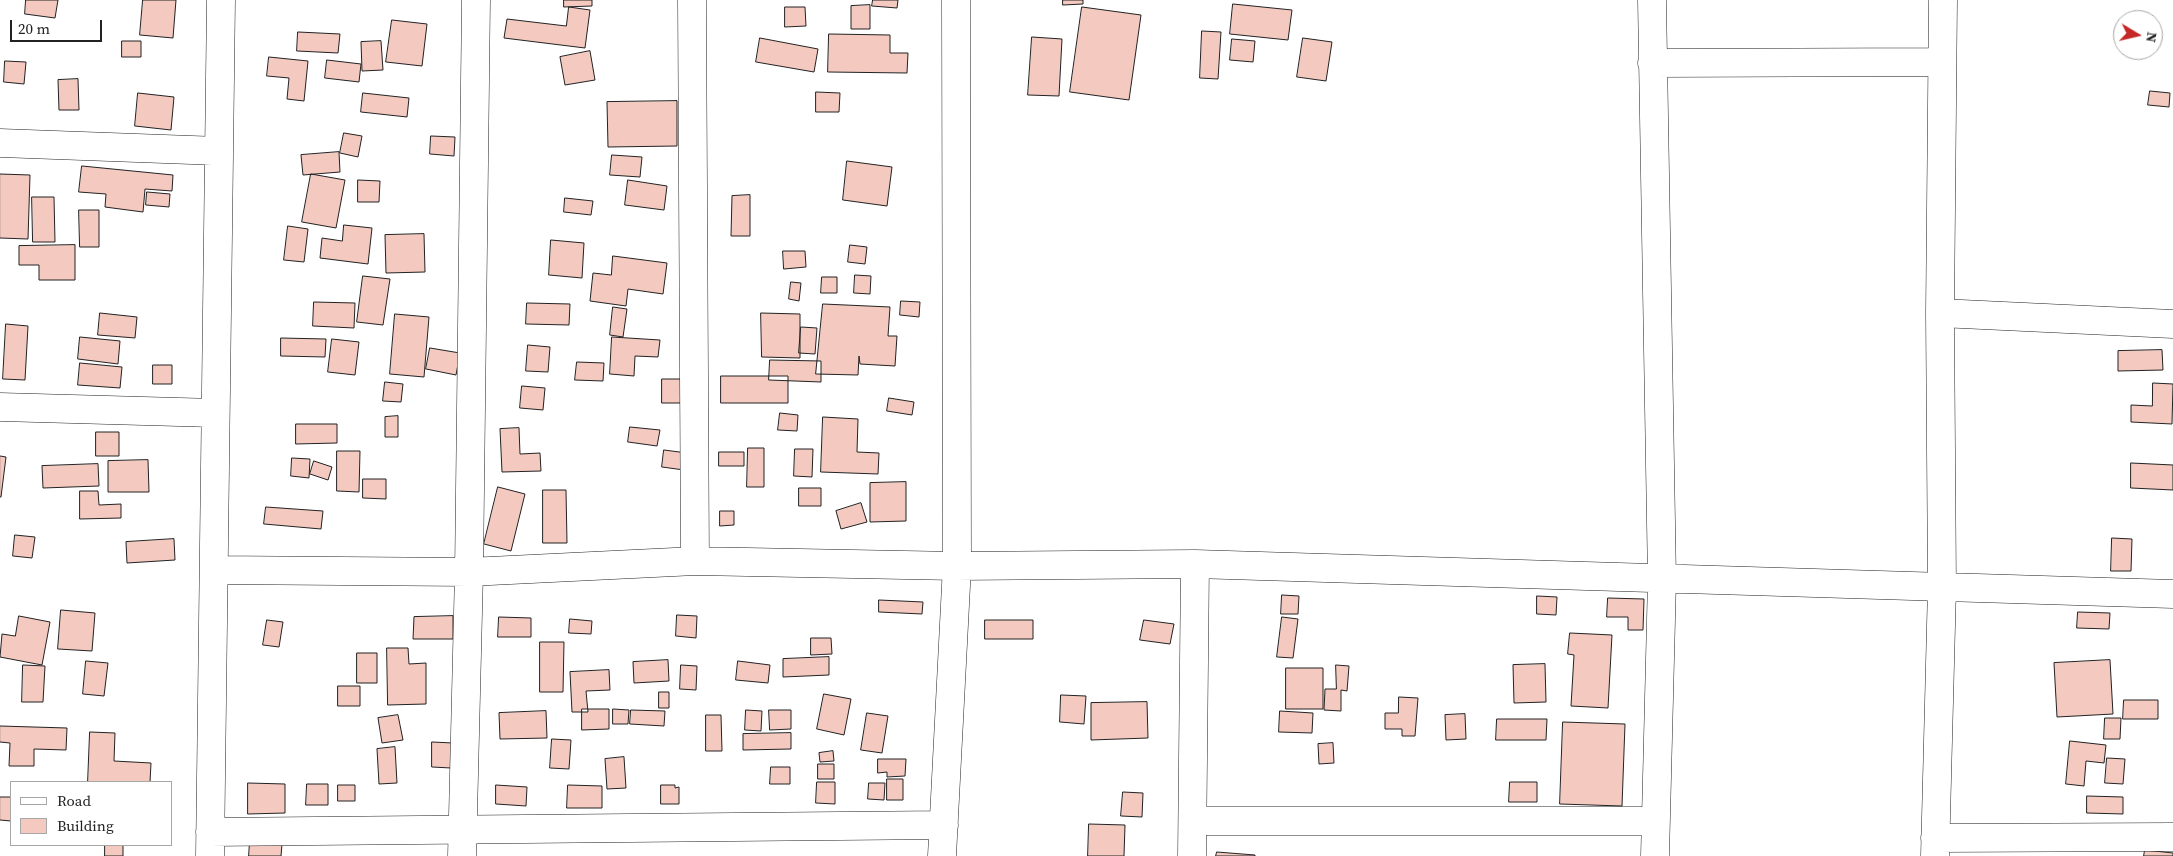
<!DOCTYPE html>
<style>
body{margin:0}
#map{position:relative;width:2173px;height:856px;overflow:hidden;background:#fff;font-family:"Source Serif 4",serif}
canvas{display:block}
.legend{position:absolute;left:10px;top:781px;width:162px;height:65px;box-sizing:border-box;background:#fff;border:1px solid #a7a7a7;margin:0;padding:6px 9px;list-style:none;font-size:15px;color:#222}
.legend li{display:flex;align-items:center;gap:10px;height:25px}
.legend b{width:25px;border:1px solid #a7a7a7}
.north{position:absolute;left:2113px;top:10px;width:50px;height:50px;box-sizing:border-box;background:#fff;border:1px solid #a7a7a7;border-radius:50%;rotate:99deg;font-size:14px;font-weight:700;line-height:20px;text-align:center;color:#222}
.north::after{content:'';display:block;margin:auto;width:18px;height:22px;background:#c62828;clip-path:polygon(50% 0,100% 100%,50% 72%,0 100%)}
.scale{position:absolute;left:10px;top:20px;width:92px;height:22px;box-sizing:border-box;border:2px solid #222;border-top:0;padding-left:6px;font-size:15px;line-height:18px;white-space:nowrap;color:#222;-webkit-text-stroke:4px #fff;paint-order:stroke}
</style>
<div id="map">
<canvas width="2173" height="856"></canvas>
<ul class="legend">
<li><b style="height:6px;background:#fff"></b>Road</li>
<li><b style="height:14px;background:#f3c9c0"></b>Building</li>
</ul>
<div class="north">N</div>
<div class="scale">20 m</div>
</div>
<script>
const context = document.querySelector('canvas').getContext('2d');
context.lineJoin = 'round';
function fill(path, color) {
  context.fillStyle = color;
  context.fill(path, 'evenodd');
}
function trace(path, color, width, dash) {
  context.strokeStyle = color;
  context.lineWidth = width;
  context.lineCap = dash ? 'butt' : 'round';
  context.setLineDash(dash || []);
  context.stroke(path);
}
const building = new Path2D(`
 M26,0H58L55,18L25,14Z
 M143,0H176L173,38L140,35Z
 M564,0H592V6L564,7Z
 M873,0H898L897,8L872,6Z
 M1063,0H1083V4L1063,5Z
 M1233,4L1292,10L1288,40L1230,34Z
 M870,5V29H851V6Z
 M569,7L590,10L585,48L504,38L507,19L566,26Z
 M785,7H805L806,26L785,27Z
 M1082,7L1141,15L1129,100L1070,92Z
 M392,20L427,24L422,66L386,62Z
 M1202,31L1221,32L1218,79L1200,78Z
 M298,32L340,34L338,53L297,51Z
 M829,34L890,35V53H908L907,73L828,72Z
 M1032,37L1062,39L1059,96L1028,95Z
 M760,38L818,49L814,72L756,62Z
 M1303,38L1332,42L1326,81L1297,77Z
 M1232,39L1255,41L1253,62L1230,60Z
 M122,41H141V57H122Z
 M381,41L383,70L362,71L361,42Z
 M590,51L595,80L565,85L560,57Z
 M269,57L308,61L304,101L287,99L289,78L267,76Z
 M327,60L361,64L359,82L325,78Z
 M5,61L26,62L24,84L4,82Z
 M78,79L79,110H59L58,80Z
 M2150,91L2170,93L2169,107L2148,105Z
 M816,92L840,93L839,112H816Z
 M138,93L174,97L171,130L135,126Z
 M363,93L409,98L407,117L361,112Z
 M677,101V146L608,147L607,102Z
 M344,133L362,136L358,157L340,153Z
 M431,136L455,137L454,156L430,154Z
 M339,152L340,172L303,175L301,155Z
 M612,155L642,157L640,177L610,175Z
 M847,161L892,167L887,206L843,200Z
 M82,166L173,175L172,191L145,189L143,212L105,207L106,194L79,192Z
 M0,174L30,175L28,239L0,238Z
 M311,174L345,180L336,228L302,222Z
 M358,180L380,181L379,202H358Z
 M628,180L667,186L664,210L625,205Z
 M147,192L170,194L169,207L146,205Z
 M750,195V236H731L732,196Z
 M32,197H54L55,242H33Z
 M565,198L593,201L591,215L564,212Z
 M79,210H99V247H80Z
 M344,225L372,228L368,264L320,258L322,238L342,241Z
 M288,226L308,229L304,262L284,260Z
 M424,234L425,272L386,273L385,235Z
 M551,240L584,243L582,278L549,275Z
 M75,245V280H39V265H19V246Z
 M850,245L867,247L865,264L848,262Z
 M783,251H805L806,267L784,269Z
 M613,256L667,263L663,294L628,289L626,306L590,301L593,273L611,275Z
 M855,275L871,276L870,294L854,293Z
 M363,276L390,279L383,325L357,322Z
 M822,277H837V293H821Z
 M791,282L801,283L799,301L789,299Z
 M901,301L920,302L919,317L900,315Z
 M314,302L355,303L354,328L313,326Z
 M527,303L570,304L569,325L526,324Z
 M823,304L890,307L888,336H897L895,366L860,364L859,356L858,375L816,374Z
 M613,307L627,309L623,337L610,335Z
 M100,313L137,317L135,338L98,335Z
 M761,313L800,314V358L762,357Z
 M395,314L429,317L424,377L390,374Z
 M6,324L28,326L25,380L3,379Z
 M801,327L817,328L815,354L799,353Z
 M80,337L120,341L118,364L78,359Z
 M612,337L660,340L658,357L635,356L634,376L610,374Z
 M281,338L326,339L325,357L281,356Z
 M332,339L359,342L355,375L328,372Z
 M528,345L550,347L548,372L526,371Z
 M430,348L460,353L456,375L426,369Z
 M2162,350L2163,370L2118,371V351Z
 M770,360L821,361V382L769,380Z
 M577,362L604,363L603,381L575,380Z
 M80,363L122,367L120,388L78,385Z
 M153,365H172V384H153Z
 M721,376H788V403H721Z
 M662,379H684V403H662Z
 M385,382L403,384L401,402L383,401Z
 M2153,383L2173,384L2172,424L2131,422V405L2152,406Z
 M522,386L545,388L543,410L520,408Z
 M889,398L914,402L912,415L887,411Z
 M780,413L798,415L797,431L778,430Z
 M398,416V437H385V417Z
 M823,417L858,419L857,452L879,453L878,474L821,472Z
 M296,424H337V443L296,444Z
 M630,427L660,430L657,446L628,442Z
 M519,428L520,454L540,453L541,471L502,472L500,429Z
 M96,432H119V456H96Z
 M748,448H764V487H747Z
 M795,449H813L812,477L794,476Z
 M664,450L687,453L684,470L662,467Z
 M337,451H360L359,492L337,491Z
 M719,452H744V466H719Z
 M0,456L6,457L1,497H0Z
 M292,458L310,459L309,478L291,476Z
 M148,460L149,492H108V461Z
 M314,461L332,467L328,480L310,474Z
 M2131,463L2173,465V490L2131,488Z
 M98,464L99,486L43,488L42,466Z
 M363,479H386V499L363,498Z
 M906,482V521L870,522V483Z
 M498,487L525,494L511,551L484,544Z
 M799,488H821V506H799Z
 M543,490H566L567,543H543Z
 M80,491H98L99,505L121,504V518L80,519Z
 M861,503L867,522L841,529L836,511Z
 M266,507L323,511L321,529L264,524Z
 M720,511H734V525L720,526Z
 M15,535L35,537L32,558L13,556Z
 M2112,538L2132,539L2131,571H2111Z
 M174,539L175,560L127,563L126,542Z
 M1282,595L1299,596L1298,614H1281Z
 M1537,596L1557,597L1556,615L1537,614Z
 M1608,598L1644,599L1643,630H1628V617H1607Z
 M879,600L923,602L922,614L879,612Z
 M61,610L95,613L92,651L58,649Z
 M2078,612L2110,613L2109,629L2077,628Z
 M677,615L697,616L696,638L676,636Z
 M19,616L50,622L42,665L0,657L2,634L15,636Z
 M453,616V639H413L414,617Z
 M499,617L531,618V637H498Z
 M1282,617L1298,619L1293,658L1277,657Z
 M570,619L592,621L591,634L569,633Z
 M267,620L283,622L279,647L263,645Z
 M985,620H1033V639H985Z
 M1144,620L1174,624L1170,644L1140,640Z
 M1570,633L1612,635L1608,708L1571,706L1574,655L1568,654Z
 M811,638H831L832,654L811,655Z
 M540,642H564L563,692H540Z
 M387,648H408L409,664L426,663V704L388,705Z
 M357,653H377V683H357Z
 M829,657V675L783,677V659Z
 M668,660L669,681L634,683L633,662Z
 M2110,660L2113,714L2057,717L2054,663Z
 M86,661L108,663L104,696L83,694Z
 M738,661L770,665L768,683L736,680Z
 M1545,664L1546,702L1514,703L1513,665Z
 M23,665L45,666L43,702H22Z
 M681,665L697,666L696,690L680,689Z
 M1336,665L1349,666L1347,691L1341,690V711L1324,710L1325,689H1336Z
 M1286,668H1323V709H1286Z
 M609,670L610,690L586,691L588,712H572L570,672Z
 M338,686H360V706H338Z
 M659,692H669V708H659Z
 M824,694L851,699L844,735L817,729Z
 M1061,695L1086,696L1084,724L1060,722Z
 M1399,697L1418,698L1415,736H1402V729H1385V713H1398Z
 M2124,700H2158V719H2123Z
 M1147,702L1148,738L1091,740V703Z
 M582,709H609V729L582,730Z
 M613,709L629,710L628,724H613Z
 M631,710L665,711L664,726L630,724Z
 M746,710L762,711L761,731L745,730Z
 M769,710H791V729L770,730Z
 M546,711L547,738L500,739L499,713Z
 M1280,711L1313,713L1312,733L1279,732Z
 M867,713L888,716L882,753L861,750Z
 M1465,714L1466,739L1446,740L1445,715Z
 M398,715L403,740L382,743L378,718Z
 M706,715H721L722,751H706Z
 M2105,718H2121L2120,739H2104Z
 M1497,719H1547L1546,740H1496Z
 M1563,722L1625,724L1622,806L1560,804Z
 M0,726L67,728L66,750L34,749V766H9L10,743L0,742Z
 M90,732L115,733L114,761L151,763L150,782H88Z
 M791,733V749L743,750V734Z
 M552,739L571,740L569,769L550,768Z
 M2070,741L2106,745L2104,763L2086,761L2084,786L2066,784Z
 M432,742L453,743L451,768L432,767Z
 M1333,743L1334,763L1319,764L1318,744Z
 M395,747L397,783L379,784L377,749Z
 M833,751L834,761L820,762L819,753Z
 M624,757L626,788L607,789L605,759Z
 M2107,758L2125,759L2123,784L2105,783Z
 M878,759H906L905,776L887,777V772L878,773Z
 M818,764H834V779H818Z
 M771,767H790V784H770Z
 M887,779H903V800H887Z
 M817,782H835V804L816,803Z
 M1510,782H1537V802H1509Z
 M248,783L285,784V813L248,814Z
 M869,783H885L884,800L868,799Z
 M307,784H328V805H306Z
 M338,785H355V801H338Z
 M496,785L527,787L526,806L496,804Z
 M568,785L602,786V808H567Z
 M661,785H675V788L679,787V804H661Z
 M1123,792L1143,793L1142,817L1121,816Z
 M2087,796L2123,797V814L2087,813Z
 M0,797H11V821L0,820Z
 M1089,824L1125,825L1124,856H1088Z
 M250,841L282,844L281,856H249Z
 M105,845H123V856H105Z
 M2145,850L2173,853V856H2144Z
 M1217,852L1255,855V856H1216Z`);
fill(building, '#f3c9c0');
trace(building, '#222', 1);
const minor = new Path2D(`
 M692,0L695,561
 M1652,0L1662,580L1655,856
 M1652,63L1941,62
 M0,143L219,151
 M1940,313L2173,324
 M0,407L215,413
 M214,570L469,572L695,561L957,566L1195,564L2173,594
 M1194,821H1655
 M210,832L944,825
 M1935,838L2173,837
 M210,856L221,0
 M462,856L469,572L476,0
 M942,856L957,566L956,0
 M1192,856L1195,564
 M1935,856L1942,587L1940,313L1943,0`);
trace(minor, '#222', 29);
trace(minor, '#fff', 28);
</script>
